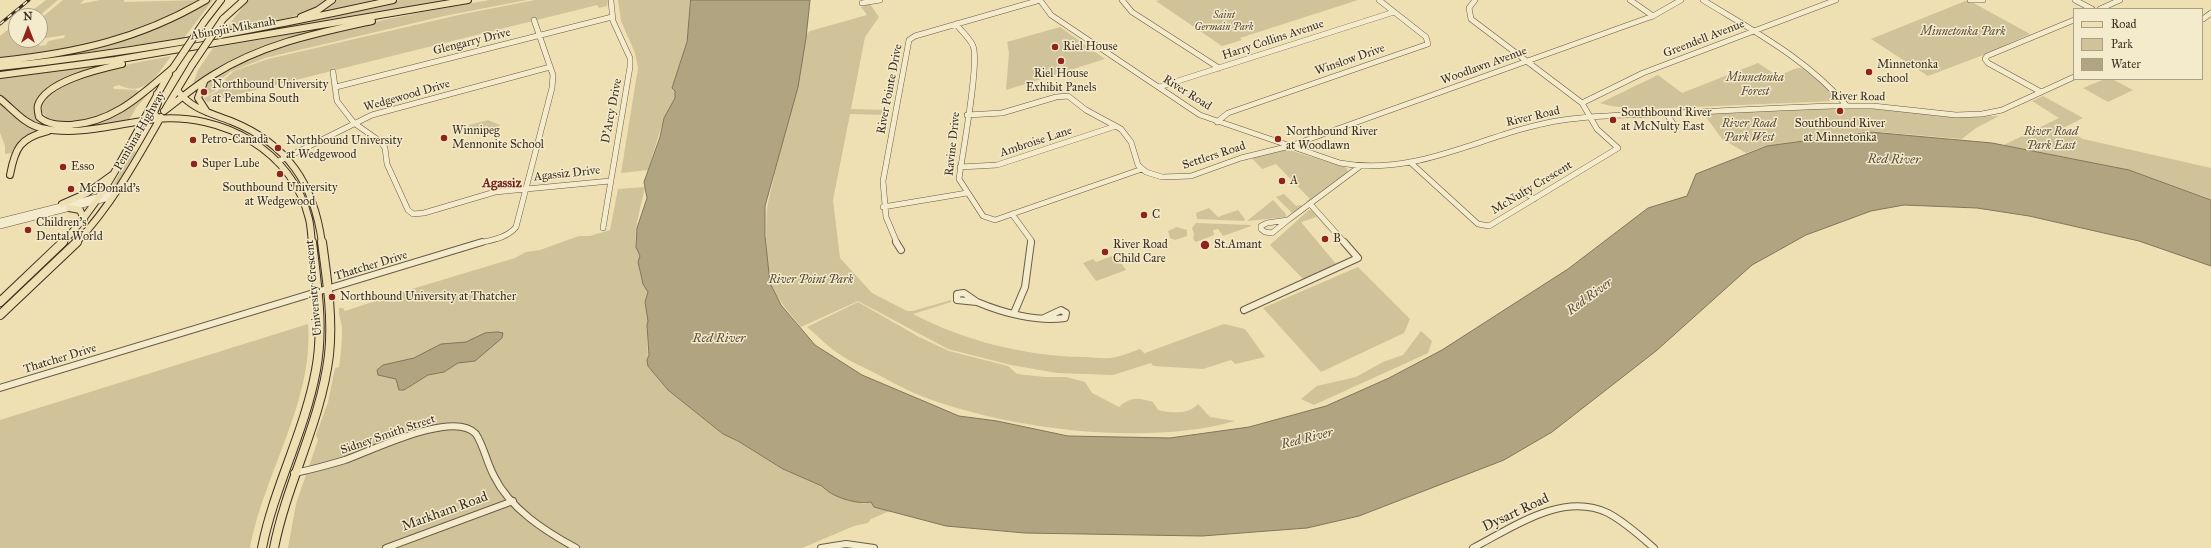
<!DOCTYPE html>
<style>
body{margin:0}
#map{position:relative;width:2211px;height:548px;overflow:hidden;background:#eee0b2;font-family:"IM FELL Great Primer",serif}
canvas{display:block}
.legend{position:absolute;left:2073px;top:8px;width:130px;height:72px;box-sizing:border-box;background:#f4ebcd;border:1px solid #aaa088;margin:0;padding:5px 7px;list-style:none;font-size:12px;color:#3c2f21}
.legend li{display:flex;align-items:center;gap:8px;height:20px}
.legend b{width:20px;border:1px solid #aaa088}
.north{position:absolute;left:8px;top:8px;width:40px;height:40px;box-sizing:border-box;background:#f4ebcd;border:1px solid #aaa088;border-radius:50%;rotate:0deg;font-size:11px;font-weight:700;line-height:16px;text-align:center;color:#3c2f21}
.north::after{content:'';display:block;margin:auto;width:14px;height:18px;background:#8f2418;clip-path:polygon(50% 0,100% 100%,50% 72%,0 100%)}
</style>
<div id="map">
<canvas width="2211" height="548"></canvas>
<ul class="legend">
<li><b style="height:5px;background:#eee0b2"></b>Road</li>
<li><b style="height:11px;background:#d0c299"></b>Park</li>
<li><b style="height:11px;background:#b1a481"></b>Water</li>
</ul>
<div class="north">N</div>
</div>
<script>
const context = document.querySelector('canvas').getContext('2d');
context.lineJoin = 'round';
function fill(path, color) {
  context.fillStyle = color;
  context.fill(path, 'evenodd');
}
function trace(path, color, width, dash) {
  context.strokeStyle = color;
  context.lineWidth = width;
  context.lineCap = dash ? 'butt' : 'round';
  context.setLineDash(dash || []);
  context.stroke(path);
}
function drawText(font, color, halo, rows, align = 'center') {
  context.font = font + ' "IM FELL Great Primer",serif';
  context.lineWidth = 3;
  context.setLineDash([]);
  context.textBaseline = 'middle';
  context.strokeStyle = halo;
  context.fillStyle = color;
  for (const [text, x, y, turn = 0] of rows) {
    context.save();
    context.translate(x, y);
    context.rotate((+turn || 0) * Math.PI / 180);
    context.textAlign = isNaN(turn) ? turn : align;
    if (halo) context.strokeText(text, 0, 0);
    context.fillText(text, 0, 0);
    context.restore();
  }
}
fill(new Path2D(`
 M46,0H58L39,16H25Z
 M63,0H84L80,4L100,0H124V2L202,0L122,37L33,56V53L0,58V36L16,23V40C23,45 31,44 40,42L39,46L46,45L48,41L64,38L65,35L40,39V19Z
 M208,0H213L184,38L42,59L96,48Z
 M248,0H328C297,20 261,25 225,30Z
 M334,0H383L308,16Z
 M400,0H459L217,42L220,37L328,16Z
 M490,0H527L444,16L265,58L230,72L223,78L215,91L203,97L206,90H203C224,45 438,9 490,0Z
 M535,0H616L608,1L607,6L599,8L597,5L207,102L204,98L218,91L226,78L234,71L268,59L463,14Z
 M618,0H691L687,42L672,88L675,91V98L664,118L648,170L621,173L638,68L635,53L621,21Z
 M1160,0H1358L1240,38L1242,40L1222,46L1156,1Z
 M1968,0L2030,34L1986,54L1928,76L1871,39Z
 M870,4L879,17L865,37L851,109L889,110L888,115L850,114L833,200L840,258L872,293L907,311H913L951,300V302L913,314C965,341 1025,356 1083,357C1092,357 1102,359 1111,358C1120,357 1131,352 1140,349L1147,356L1145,353L1224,324L1245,329L1265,357L1235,364L1231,360L1203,369L1153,366L1151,363L1113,375L1057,373L1011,365L948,349L858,301L801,327C790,313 778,301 771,284C765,268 766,225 767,207L807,34L810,31L867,15L861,7Z
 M362,21L281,42L192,87L198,70L213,48Z
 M1060,27L1105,59L1006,90L1009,53L1007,42Z
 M180,44L176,49L0,73V68Z
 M171,56C158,74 145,98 119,85L113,87L114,89L137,90L140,93C130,99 120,108 109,113C93,120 53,130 42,112C36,77 147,61 171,56Z
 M1758,63L1778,76C1784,74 1794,68 1799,68C1810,68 1827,89 1835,98L1833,99L1834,101L1647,109C1631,108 1616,108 1600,103L1658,75L1682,93Z
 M112,64L69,78L36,105L34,114L39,121L55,126L117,114L149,93L136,108L129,120C102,123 52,136 29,120C18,113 10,103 0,96V77Z
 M2105,79H2112L2133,90L2108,102L2083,88Z
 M2043,96L2083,118L2063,128L2083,139L2211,168V199L2130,170L2004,145L2059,118L2032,101Z
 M0,102L26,126L42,131C31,136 15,141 12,153L5,154V146L0,133Z
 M1834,107C1890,108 1944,118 1999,116L1976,128L1962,139L1869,131L1765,146L1746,153L1722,139L1703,113Z
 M488,120L500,125C497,131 491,129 486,126L482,129L470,133L469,125Z
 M1286,149L1347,168L1348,173L1310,202L1306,201L1310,199L1276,164L1262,169L1251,157Z
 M132,150L136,152L116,186L110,191Z
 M645,187C642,204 629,241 640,256C636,267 642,282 648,292L645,302L649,321L647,325L648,366L668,390L723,434L738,441L783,469L822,486L826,491L864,504L871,502L874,507L892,510L871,519L868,523L854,526L802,548H288L296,504L318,440L316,435L328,402L335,368L339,367C341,354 342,341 342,327C341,320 338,315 339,308H343L345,311L412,289L515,258L526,252L540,250L579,236H590L610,230L618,189Z
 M1284,194L1296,206L1301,205L1303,207L1292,213L1276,197Z
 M1273,200L1286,214V217L1247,221Z
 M1209,208L1218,217L1238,210L1245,219L1244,221L1197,219L1196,213Z
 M1309,210H1313L1333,236L1317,217L1301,222L1337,265L1305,281L1270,245Z
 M1196,223L1251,225V226L1223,236L1218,229L1213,230L1214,235L1196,242L1193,239L1194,234L1192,228Z
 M1177,227L1187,230V236L1175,240L1170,238L1168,231Z
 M79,230H81L72,242L6,304Z
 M1115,255L1126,270L1096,281L1083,263L1093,259L1096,262Z
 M1358,267L1410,319L1404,333L1321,372L1263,308Z
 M858,302L919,337L949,351L1008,366L1017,374L1045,377H1066L1085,382L1092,393L1119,407C1132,396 1138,398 1153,402L1158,410C1172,413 1188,415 1198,404L1210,417L1235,421C1145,447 1001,429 914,393C900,387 885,378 871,371C862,366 851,362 842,356C829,348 818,336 807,327Z
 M308,324C314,401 264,473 250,548H0V420Z
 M1421,331L1432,341L1428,353L1314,405L1301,399L1317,386L1356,377L1383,362L1403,355Z`), '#d0c299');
const water = new Path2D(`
 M691,0H810L806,38L798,87L765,206V236L770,283L781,305L815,345L862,375L959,416L997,421L1068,436L1170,438L1249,427L1326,406L1389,378L1442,350L1568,269L1648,208L1687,196L1696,174L1767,146L1870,132L1992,143L2129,170L2211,200V266L2139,241L2029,216L1977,208L1904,205L1871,211L1806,235L1752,265L1656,351L1552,432L1504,460L1359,516L1307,528L1202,536L1025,533L946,526L874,507L871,502C858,505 831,497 822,486L783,469L738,441L723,434L668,390L648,366L647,360L649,355L647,325L648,321L645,302L648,292L643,284L638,262L640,256L636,247L637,228L647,198L644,182L660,137L664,118L675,98V91L672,88L687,42Z
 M498,332L503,333L502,338L475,361L458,363L444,372L428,375L404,390H399L396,379L378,375L377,370L383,365L414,358L441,344L466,342L485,333Z`);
fill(water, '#b1a481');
trace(water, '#82755b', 1);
const minorFar1 = new Path2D(`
 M1040,0L1051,15L1200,115L1340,163C1419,178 1487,131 1563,120C1595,115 1627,115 1659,114C1717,111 1776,108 1834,106H1873L1956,115L1982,114L2002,110L2074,77
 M1122,0L1132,12L1219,68
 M1630,0L1653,16
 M1703,0C1755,32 1807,59 1847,106
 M1970,0H1983
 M2075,0L2092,9
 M862,3L880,0
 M2100,9L2120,0
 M2203,19L2211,13
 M956,24C961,31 970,38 973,46C980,61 962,156 959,179L983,216L995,220L1142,169
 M333,72L337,101L354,123L381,142L385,148L387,164L408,210L413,214L424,213L495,192L610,181
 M336,87L612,17
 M1159,87L1394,12
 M2041,92L1988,63L1985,59L1987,56L2074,20
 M1582,103L1643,73L1836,0
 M1666,113L1676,128
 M967,115L1002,113L1056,97L1068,96L1086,110L1121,129L1131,142L1138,165L1146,172L1162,177L1191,176L1241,158L1290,146L1653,16L1681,0
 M1217,122L1228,113L1428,44L1426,37L1379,0
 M277,162L372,115L550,67
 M1410,162L1478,224L1489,226L1618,148L1597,129L1582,103L1471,19L1469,8L1475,0
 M960,167L997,165L1116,126
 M1522,190L1534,199
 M1311,205L1345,243
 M883,207L967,193
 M1012,214L1031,240V243
 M1288,220L1272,233L1265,232L1261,229V226L1267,223Z
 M1288,220L1359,167
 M0,221L117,192
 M0,226L113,197
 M603,228L630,67V58L613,21L611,1
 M479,243C492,240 507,238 516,227L552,88L553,75L534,20
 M897,243L886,217L883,181L909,40L915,36L1040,0`);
const minor = new Path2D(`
 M896,242L901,250
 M964,293L977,302L957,300V294Z
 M977,302C1003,313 1037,322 1065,318L1066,313L1061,310L1044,318
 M1244,310L1358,258L1344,242
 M1014,313L1025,287L1031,242
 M0,388L482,242
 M294,473C311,470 328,465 345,460C371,451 454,409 476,434C484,447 487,463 494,476C510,509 545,531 576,548
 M386,548L513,501
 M821,548L846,544L874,548
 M1473,548C1512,528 1562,491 1608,513C1625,522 1639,535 1654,548`);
const majorFar1 = new Path2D(`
 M301,17L318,10L332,0
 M223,19L244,0
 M204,22L221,0
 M0,61C76,53 140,39 206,0
 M122,64C100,69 46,81 38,105C37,108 38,113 39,117C48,125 59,125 71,125C114,122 141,95 173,68
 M0,67C133,53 263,29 393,0
 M0,75L115,60L468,0
 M204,82L198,98L207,112
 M177,90C191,109 210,113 231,121C288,144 314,184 322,243
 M157,94L158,103L154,113L159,120
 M0,99C14,110 24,124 41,128C78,137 119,123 156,119C223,113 292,150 309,219C311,227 311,236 312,243
 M166,108L192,65
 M164,111C180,99 196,85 213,75C262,44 317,33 372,21
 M10,175C15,148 20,138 48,131
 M62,204L87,193L112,175
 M69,208L80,210L84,219
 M62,243C109,195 135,132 169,74
 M76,243C111,206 136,161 161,117`);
const major = new Path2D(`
 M0,302L63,242
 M0,315L77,242
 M262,548C274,487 305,431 316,370C324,328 317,285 312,242
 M274,548C287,482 321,422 329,355C333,318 327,279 322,242`);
trace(minorFar1, '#685b45', 6);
trace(minor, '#685b45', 8);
trace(majorFar1, '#3c2f21', 8);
trace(major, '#3c2f21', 10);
trace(minorFar1, '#f4ebcd', 5);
trace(minor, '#f4ebcd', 6);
trace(majorFar1, '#eee0b2', 6);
trace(major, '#eee0b2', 8);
const rail = new Path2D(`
 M0,24L29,0`);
trace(rail, '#3c2f21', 3);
trace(rail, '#f4ebcd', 1.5, [5]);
const majorBridge = new Path2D(`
 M192,65L223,19
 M173,68L204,22`);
trace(majorBridge, '#3c2f21', 8, []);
trace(majorBridge, '#eee0b2', 6);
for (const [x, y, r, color] of [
 [1055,47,4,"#8f2418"],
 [1061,61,4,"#8f2418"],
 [1869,72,4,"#8f2418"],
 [204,92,4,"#8f2418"],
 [1840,111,4,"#8f2418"],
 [1613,120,4,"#8f2418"],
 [444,138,4,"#8f2418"],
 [1278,139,4,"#8f2418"],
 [193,140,4,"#8f2418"],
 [278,148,4,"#8f2418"],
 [194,164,4,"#8f2418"],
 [63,167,4,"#8f2418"],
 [280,174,4,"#8f2418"],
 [1282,181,4,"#8f2418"],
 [71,189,4,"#8f2418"],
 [1144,215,4,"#8f2418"],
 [28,230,4,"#8f2418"],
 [1325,239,4,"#8f2418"],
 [1205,245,5,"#8f2418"],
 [1105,252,4,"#8f2418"],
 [332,297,4,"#8f2418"]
]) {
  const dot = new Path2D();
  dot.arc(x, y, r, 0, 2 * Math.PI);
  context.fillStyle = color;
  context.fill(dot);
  trace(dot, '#f4ebcd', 1.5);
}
drawText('italic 10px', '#5a4c39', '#f4ebcd', [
 ["Saint",1224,16],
 ["Germain Park",1224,28]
]);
drawText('12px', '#3c2f21', '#f4ebcd', [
 ["Abinojii Mikanah",233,29,-10],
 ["Greendell Avenue",1704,39,-21],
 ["Harry Collins Avenue",1273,40,-18],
 ["Glengarry Drive",472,42,-14],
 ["Winslow Drive",1350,60,-19],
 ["Woodlawn Avenue",1484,66,-20],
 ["River Pointe Drive",890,89,-79],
 ["River Road",1187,93,32],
 ["Wedgewood Drive",407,96,-16],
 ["River Road",1858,97,1],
 ["D'Arcy Drive",612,111,-79],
 ["River Road",1533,117,-13],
 ["Pembina Highway",140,131,-60],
 ["Ambroise Lane",1036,142,-18],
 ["Ravine Drive",953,144,-84],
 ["Settlers Road",1214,156,-18],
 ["Agassiz Drive",567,174,-6],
 ["McNulty Crescent",1532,188,-31],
 ["Thatcher Drive",371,266,-17],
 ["University Crescent",314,288,-95],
 ["Thatcher Drive",60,359,-17],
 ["Sidney Smith Street",388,435,-19]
]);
drawText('italic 12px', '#5a4c39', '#f4ebcd', [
 ["Minnetonka Park",1963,32],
 ["Minnetonka",1755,78],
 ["Forest",1755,92],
 ["River Road",1749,124],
 ["Park West",1749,138],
 ["River Road",2051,132],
 ["Park East",2051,146],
 ["River Point Park",811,280]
]);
drawText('12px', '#3c2f21', '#f4ebcd', [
 ["Riel House",1063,47],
 ["Minnetonka",1877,65],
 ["school",1877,79],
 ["Riel House",1061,74,"center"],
 ["Exhibit Panels",1061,88,"center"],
 ["Northbound University",212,85],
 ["at Pembina South",212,99],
 ["Southbound River",1621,113],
 ["at McNulty East",1621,127],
 ["Southbound River",1840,124,"center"],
 ["at Minnetonka",1840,138,"center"],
 ["Winnipeg",452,131],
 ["Mennonite School",452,145],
 ["Northbound River",1286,132],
 ["at Woodlawn",1286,146],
 ["Petro-Canada",201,140],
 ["Northbound University",286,141],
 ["at Wedgewood",286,155],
 ["Super Lube",202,164],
 ["Esso",71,167],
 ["A",1290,181],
 ["Southbound University",280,188,"center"],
 ["at Wedgewood",280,202,"center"],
 ["McDonald's",79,189],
 ["C",1152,215],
 ["Children's",36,223],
 ["Dental World",36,237],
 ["B",1333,239],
 ["River Road",1113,245],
 ["Child Care",1113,259],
 ["St.Amant",1214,245],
 ["Northbound University at Thatcher",340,297]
], 'left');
drawText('italic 13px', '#594c39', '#f4ebcd', [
 ["Red River",1894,160,1],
 ["Red River",1590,297,-36],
 ["Red River",719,339],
 ["Red River",1307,439,-14]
]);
drawText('bold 13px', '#7a1f14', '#f4ebcd', [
 ["Agassiz",502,184]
]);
drawText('14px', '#3c2f21', '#f4ebcd', [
 ["Markham Road",445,512,-20],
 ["Dysart Road",1516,513,-25]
]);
</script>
